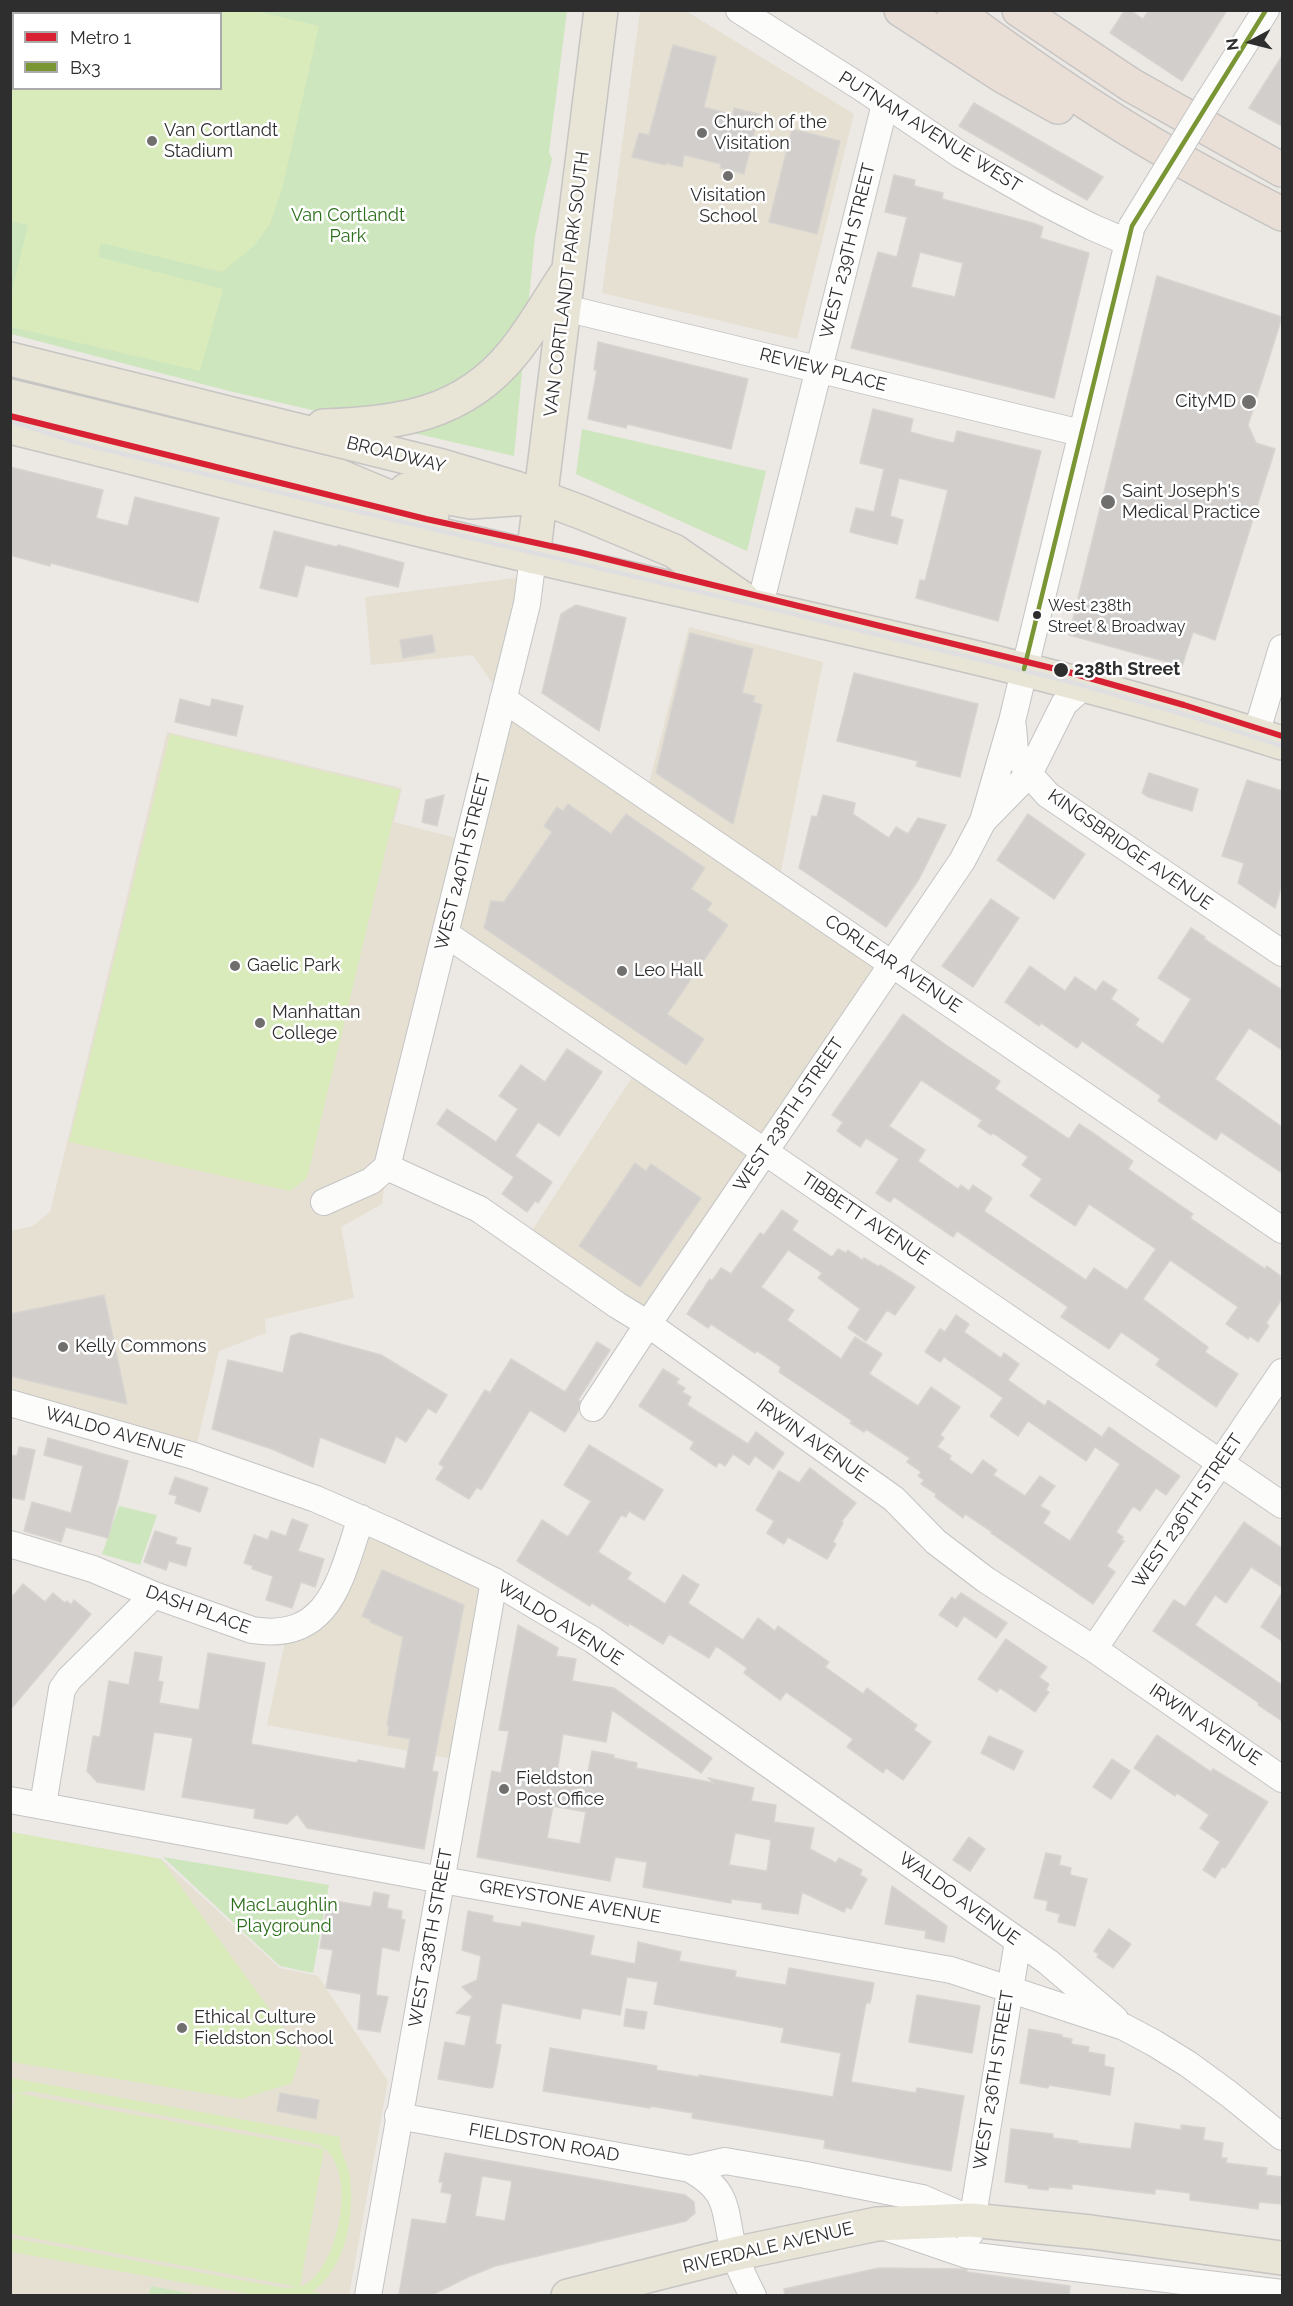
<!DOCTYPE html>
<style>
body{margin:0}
#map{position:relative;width:1293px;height:2306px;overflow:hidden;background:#ece8e4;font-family:Raleway,sans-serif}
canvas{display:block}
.frame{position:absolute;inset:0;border:12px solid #2e2e2e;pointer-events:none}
.legend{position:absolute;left:12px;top:12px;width:210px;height:78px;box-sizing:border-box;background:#fff;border:2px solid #ababab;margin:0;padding:8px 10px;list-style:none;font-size:18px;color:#2e2e2e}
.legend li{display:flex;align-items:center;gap:12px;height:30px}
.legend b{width:30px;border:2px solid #ababab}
.north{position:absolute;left:1221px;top:12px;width:60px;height:60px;-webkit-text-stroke:4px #fff;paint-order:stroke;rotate:263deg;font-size:16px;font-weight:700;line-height:24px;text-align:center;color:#2e2e2e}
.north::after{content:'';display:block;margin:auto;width:21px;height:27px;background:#2e2e2e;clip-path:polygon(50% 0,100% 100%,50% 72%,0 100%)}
</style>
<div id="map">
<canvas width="1293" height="2306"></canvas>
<div class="frame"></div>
<ul class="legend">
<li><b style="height:8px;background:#d82233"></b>Metro 1</li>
<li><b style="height:8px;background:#799534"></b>Bx3</li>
</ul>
<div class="north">N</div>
</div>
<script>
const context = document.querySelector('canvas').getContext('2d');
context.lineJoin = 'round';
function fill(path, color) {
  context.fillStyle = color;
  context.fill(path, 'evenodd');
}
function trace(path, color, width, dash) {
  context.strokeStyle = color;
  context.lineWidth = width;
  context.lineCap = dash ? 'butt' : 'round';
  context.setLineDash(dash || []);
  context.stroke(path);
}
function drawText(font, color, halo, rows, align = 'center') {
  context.font = font + ' Raleway,sans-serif';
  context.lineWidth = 5;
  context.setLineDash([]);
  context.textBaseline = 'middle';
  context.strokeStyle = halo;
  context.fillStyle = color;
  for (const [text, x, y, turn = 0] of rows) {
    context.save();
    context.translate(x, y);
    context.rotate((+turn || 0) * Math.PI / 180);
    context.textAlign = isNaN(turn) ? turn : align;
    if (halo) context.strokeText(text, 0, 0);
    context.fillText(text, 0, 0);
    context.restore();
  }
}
fill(new Path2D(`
 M640,11H686L854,114L797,339L602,293Z
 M531,576L503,699L646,795L689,627L823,662L778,886L892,964L648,1324L525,1241L640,1065L447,934L387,1167L382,1204L341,1227L354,1298L265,1319L266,1333L219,1351L194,1456L11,1403L10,1231L33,1226L50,1212L167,732L402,788L394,822L468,841L503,699L473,655L371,665L365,597Z
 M361,1518L494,1581L463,1761L267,1725L287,1632L302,1626Z
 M10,1832L161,1859L280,1968L318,1976L388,2081L349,2295H11Z`), '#e6e0d3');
fill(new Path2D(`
 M10,11H567L549,152L552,159L535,236L514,456L233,392L11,334ZM14,14H220V88H14Z
 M582,429L766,471L747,551L576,474Z
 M119,1506L157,1515L140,1565L102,1554Z
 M163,1857L329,1885L313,1973L280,1966Z
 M151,2286L198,2295H149Z`), '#cee6be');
fill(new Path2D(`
 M256,11L319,26L282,189L270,224L255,245L222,272L101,243L98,257L223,289L200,371L11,327V294L28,225L11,221V11ZM14,14H220V88H14Z
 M170,734L400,790L307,1178L290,1191L69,1142Z
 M11,1832L161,1859L301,2053L292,2083L242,2099L11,2062Z
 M11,2078L340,2137C338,2150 346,2158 349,2172C356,2211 347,2268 312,2292L328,2295H254L11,2252V2238L285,2288L299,2287L11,2234L10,2121L15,2093L324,2149L300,2287C340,2272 361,2162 317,2144L30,2091L11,2095Z`), '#d9eabb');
const building = new Path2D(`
 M1125,10H1130L1143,19L1149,10H1227L1182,81L1110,33Z
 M673,45L716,57L704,107L733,115L734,108L759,114L744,174L720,168L721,164L684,155L682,167L666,163L665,165L632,157L639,133L649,135Z
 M1282,56V126L1249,108Z
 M974,103L1103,177L1087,200L959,126Z
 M792,129L840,141L817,234L769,222Z
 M894,175L915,180L914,186L943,193L942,199L1033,223L1043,227L1040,238L1089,253L1054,398L851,348L878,252L897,257L907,217L885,212ZM920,252L963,263L955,297L911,287Z
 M1157,276L1282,317L1248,425L1256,443L1275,449L1215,640L1193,632L1182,666L1069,635Z
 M598,342L748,379L731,449L627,424L626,428L588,419L597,370H594Z
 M873,409L913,419L910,432L936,439L954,443L957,431L1041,451L998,621L916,598L920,580L925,581L948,490L899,478L890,516L903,520L897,544L850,532L856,508L874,512L884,469L860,463Z
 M10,467L103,490L96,518L128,526L135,497L219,518L198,602L51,563L50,566L10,555Z
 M274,531L337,547L338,545L404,563L398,587L305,565L297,597L260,588Z
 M576,605L626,618L599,731L542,693L561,614Z
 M690,633L753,649L742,693L755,696L753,702L762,705L733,824L656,773Z
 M432,635L435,652L403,658L400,640Z
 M854,673L978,704L960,777L916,766L918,761L837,741Z
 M180,699L210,707L212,699L243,706L236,736L175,722Z
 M1149,773L1198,789L1192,811L1148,797L1142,793Z
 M1247,780L1282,791V884L1275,908L1238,883L1244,863L1222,856Z
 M444,795L437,826L422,822L426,800Z
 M823,795L855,803L853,814L889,838L896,827L908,834L918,818L946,825L919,879L886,927L799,868L812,816L817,817Z
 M568,804L611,834L626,814L705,868L691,889L712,903L707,910L728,925L667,1014L704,1039L686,1065L484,928L491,901L504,902L552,832L544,826L557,807L563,811Z
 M1028,814L1085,854L1054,899L997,860Z
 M991,899L1019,918L973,987L942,966Z
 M1191,928L1205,937L1204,939L1282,990V1050L1249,1028L1215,1079L1282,1127V1173L1221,1132L1216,1140L1158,1101L1161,1096L1082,1041L1077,1048L1041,1023L1039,1026L1005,1002L1030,966L1065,991L1075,977L1096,991L1103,981L1117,990L1111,999L1139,1019L1135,1025L1163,1044L1191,999L1158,978Z
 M903,1014L946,1045L1000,1081L995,1089L1069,1139L1079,1124L1099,1137L1133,1161L1128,1169L1193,1214L1190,1218L1265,1269L1267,1266L1282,1277V1299L1266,1323L1269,1326L1258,1342L1250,1336L1248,1339L1226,1324L1238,1307L1170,1260L1143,1299L1208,1347L1205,1352L1238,1374L1216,1407L1156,1365L1160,1359L1121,1332L1109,1349L1061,1317L1068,1307L957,1231L953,1237L894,1197L890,1202L876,1193L899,1159L866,1138L860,1147L837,1131L843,1122L832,1115ZM921,1080L982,1120L978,1126L991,1135L993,1133L1028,1157L1022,1165L1042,1179L1030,1196L1075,1226L1089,1204L1156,1249L1127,1290L1094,1268L1086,1280L984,1211L992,1198L973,1185L969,1191L961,1185L958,1189L918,1161L925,1150L889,1126Z
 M567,1049L602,1072L559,1136L538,1122L515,1156L552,1182L538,1203L535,1201L527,1212L502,1194L514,1177L437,1124L447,1109L496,1142L518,1109L499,1096L521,1065L545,1082Z
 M635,1163L646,1171L651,1164L701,1198L640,1287L579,1246Z
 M782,1210L798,1221L792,1230L832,1257L838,1249L846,1253L848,1250L862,1260L864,1258L879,1267L880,1265L915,1287L895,1315L887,1310L866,1341L848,1328L860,1309L818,1278L822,1273L788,1250L761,1287L794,1310L787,1320L841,1359L855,1337L882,1354L869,1374L918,1406L931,1387L960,1407L940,1435L944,1438L937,1447L951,1456L949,1459L972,1475L983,1460L997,1470L993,1475L1025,1496L1040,1476L1055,1486L1040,1506L1050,1512L1043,1523L1070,1541L1120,1464L1095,1447L1086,1461L1028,1421L1018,1436L990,1416L1003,1398L944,1357L940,1362L925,1352L940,1329L945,1332L956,1315L969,1324L964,1332L1001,1358L1004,1353L1019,1364L1008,1380L1045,1406L1048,1400L1102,1437L1109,1427L1180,1476L1166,1495L1156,1488L1140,1511L1133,1506L1116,1532L1123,1537L1121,1540L1124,1541L1107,1566L1115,1572L1093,1604L991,1533L992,1532L965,1514L963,1518L935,1497L936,1494L921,1484L924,1480L918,1476L921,1472L907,1462L910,1458L866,1429L864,1432L850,1423L852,1421L779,1372L781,1367L757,1351L755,1353L711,1324L708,1328L687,1314L710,1279L712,1281L721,1268L731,1274L760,1233L764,1235Z
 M104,1295L127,1404L10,1376V1314Z
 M300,1333L381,1355L447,1395L436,1413L428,1408L406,1442L396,1436L385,1463L320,1437L313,1467L272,1449L212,1429L228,1360L283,1373L291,1336Z
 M597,1342L610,1350L578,1400L580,1401L579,1410L565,1432L530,1410L481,1490L477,1487L469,1499L436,1479L444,1467L439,1464L485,1390L490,1393L511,1359L565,1392Z
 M663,1369L679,1379L676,1383L685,1388L682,1392L691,1397L687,1405L748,1444L756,1432L784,1453L773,1469L755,1456L749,1465L733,1454L725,1466L719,1462L716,1467L690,1449L694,1442L639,1406Z
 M48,1438L128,1461L108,1538L66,1527L61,1542L24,1531L32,1502L71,1513L83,1466L44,1455Z
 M589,1445L663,1490L644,1520L629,1511L626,1517L621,1515L598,1552L631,1573L627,1579L665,1604L683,1575L699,1585L688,1603L743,1640L758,1618L775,1631L778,1626L829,1662L825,1667L863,1694L867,1688L917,1725L914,1730L931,1742L903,1780L886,1768L883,1773L847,1747L853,1739L786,1692L780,1700L744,1673L747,1668L716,1646L709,1658L669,1634L663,1644L629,1623L628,1626L592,1603L590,1606L517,1561L542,1520L568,1537L591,1501L564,1485Z
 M19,1447L35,1450L24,1500L10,1497V1455L17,1456Z
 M810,1468L856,1503L841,1522L843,1523L833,1542L836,1544L827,1559L788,1537L784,1544L767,1533L774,1521L756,1510L779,1471L799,1483Z
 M175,1477L208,1488L200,1512L175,1503L177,1496L169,1494Z
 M292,1519L308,1525L298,1551L324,1559L315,1587L301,1582L292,1608L266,1600L273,1576L252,1569L253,1566L244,1563L254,1535L268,1540L271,1531L286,1536Z
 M1244,1522L1282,1548V1587L1251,1567L1226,1603L1215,1595L1195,1625L1282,1685V1721L1258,1705L1259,1703L1153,1631L1174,1600L1185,1607Z
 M155,1531L177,1538L175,1544L191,1548L186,1566L169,1561L166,1570L144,1562Z
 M382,1570L464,1605L432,1771L438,1772L424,1849L307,1828L297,1814L287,1824L254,1818L255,1809L182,1797L193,1738L154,1732L144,1790L97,1782L87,1771L93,1736L100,1737L109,1681L129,1685L135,1652L162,1657L158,1681L163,1682L159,1703L199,1710L208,1653L265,1663L251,1744L357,1763L358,1760L405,1769L410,1739L388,1735L389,1725H387L403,1637L370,1622L371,1620L362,1616Z
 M23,1584L45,1602L53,1593L65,1603L67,1601L71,1605L74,1600L91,1614L10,1710V1599Z
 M961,1593L1007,1623L996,1638L964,1616L957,1627L939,1615L952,1597L955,1600Z
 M1282,1593V1641L1261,1627Z
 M518,1625L558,1648L556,1656L576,1659L572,1681L614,1688L712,1758L701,1773L612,1710L606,1742L563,1734L557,1772H559L557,1782L585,1787L592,1751L614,1755V1758L637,1763L636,1768L714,1783L708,1778L754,1788L751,1801L776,1805L774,1822L814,1828L810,1849L836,1863L839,1858L862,1870L860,1875L867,1879L851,1909L846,1907L844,1912L802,1892L798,1914L762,1909V1903L731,1899V1903L643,1887L647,1862L615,1857L610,1881L477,1857L492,1771L501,1773L509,1731L499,1730ZM553,1806L586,1812L580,1844L547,1838ZM735,1833L771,1840L767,1871L729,1865Z
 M1006,1639L1047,1667L1039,1677L1049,1684L1046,1690L1049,1692L1035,1712L1000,1688L997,1692L978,1679Z
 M1157,1735L1211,1772L1213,1769L1268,1802L1225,1868L1222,1867L1215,1878L1203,1870L1220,1842L1200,1828L1209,1815L1177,1793L1175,1796L1134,1768Z
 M989,1736L1023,1751L1014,1770L981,1753Z
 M1112,1759L1130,1771L1111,1799L1093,1787Z
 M969,1837L985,1849L970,1871L953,1860Z
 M1046,1853L1061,1856L1059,1865L1071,1868L1070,1875L1087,1879L1075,1926L1058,1922L1060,1914L1046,1910L1048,1901L1034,1898Z
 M892,1886L947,1926L944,1942L925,1938L926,1931L885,1924Z
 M374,1892L389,1895L387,1908L402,1911L401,1919L405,1920L399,1951L382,1947L376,1995L388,1997L380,2032L358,2029L361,1994L326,1988L333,1950L320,1948L328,1900L371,1907Z
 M468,1911L493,1916L492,1922L521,1927L522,1922L594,1936L590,1955L635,1964L638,1942L681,1952L679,1961L736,1971L735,1977L760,1981L786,1985L789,1968L874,1983L870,2003H866L851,2082L916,2093L917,2088L964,2096L951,2171L824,2148L825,2140L692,2118L693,2113L650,2106V2108L543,2091L550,2048L657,2066L656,2070L699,2077V2075L833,2097L841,2053L781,2042L784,2028L654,2004L658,1982L627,1977L620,2015L582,2008L580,2019L502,2003L495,2044L501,2045L493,2087L490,2088L438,2079L445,2042L465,2046L471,2016L456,2013L473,1997L462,1987L477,1980L481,1956L462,1950Z
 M1109,1929L1131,1944L1113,1968L1097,1957L1099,1954L1094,1951Z
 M917,1995L980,2006L972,2053L909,2042Z
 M626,2009L647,2012L644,2029L624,2026Z
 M1029,2029L1062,2035L1061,2037L1072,2039L1071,2044L1089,2047L1088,2052L1105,2055L1104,2066L1114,2068L1110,2095L1049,2085L1048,2088L1020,2083Z
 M280,2093L319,2100L316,2119L277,2111Z
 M1135,2123L1181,2130V2125L1205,2128L1203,2140L1223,2143L1221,2158H1227L1226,2163L1267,2168L1266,2175L1282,2177L1281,2204L1259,2202L1258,2209L1190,2200V2193L1158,2189H1155V2194L1072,2184V2189L1049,2187L1048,2190L1028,2188V2185L1005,2182L1011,2129L1053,2134V2138L1078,2141L1077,2143L1131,2149Z
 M445,2153L685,2195L694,2202L695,2213L686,2221L495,2266L468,2277L432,2295H399L412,2219L446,2224L452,2194L441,2192L443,2182H439ZM482,2176L512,2181L505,2221L475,2216Z
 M879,2268L962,2269L967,2270V2272L1070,2286L1069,2295H785L784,2289Z`);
fill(building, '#d1cecb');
trace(building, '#d7d4d0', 1.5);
const minor = new Path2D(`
 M739,10L862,88L961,155L1047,204L1092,227L1127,242
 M1207,103L1266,10
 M565,308L1081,433
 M759,609L885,104
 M503,699L1282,1230
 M1013,727L1015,751L1029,774L1048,795L1282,953
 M1256,734L1282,648
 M985,819L1029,774L1064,704L1086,684
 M446,934L1282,1505
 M387,1167L479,1209L617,1305L648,1324L894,1499L936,1542L986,1580L1094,1649L1282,1779
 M387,1167L527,604L533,557
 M324,1202L371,1181L387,1167
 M10,1403L194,1456L316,1499L389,1531L494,1581L593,1640L1048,1962L1115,2019
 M593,1408L648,1324L962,861L983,821L1012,721L1132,226
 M10,1544L93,1569L154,1595L252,1630C331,1643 341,1576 361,1518
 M1094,1649L1282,1372
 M10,1800L442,1880L951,1970L1124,2027L1154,2043L1188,2064L1229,2094L1282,2137
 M43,1805L62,1689L69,1679L154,1595
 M398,2116L690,2169L725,2161L806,2175L922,2198L968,2218
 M690,2169C732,2193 723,2210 734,2252C738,2267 746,2282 753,2296
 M888,2228L967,2255L1282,2293
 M970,2234L1018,1941
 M368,2296L494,1581`);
const major = new Path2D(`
 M10,359L442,466L516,488L583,513L674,551L742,598
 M10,396L339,476L432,515
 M323,426C397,424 463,415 513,353C533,329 549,299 567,273
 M10,427C185,470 359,517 535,557C785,615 1038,664 1282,743
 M406,490L471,502L527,498
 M533,557L601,10
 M568,2296L734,2254L877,2224L971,2220L1091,2232L1282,2258`);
const highway = new Path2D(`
 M901,10L1001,75L1058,107
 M954,10C1023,61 1095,111 1170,154C1207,175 1245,195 1282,214
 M1019,10L1131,85L1282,170`);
trace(minor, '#c5c4c5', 28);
trace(major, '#c6c5c4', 36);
trace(highway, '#c6c5c4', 36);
trace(minor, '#fcfcfb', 26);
trace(major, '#e8e4d6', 33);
trace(highway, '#eadfd6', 33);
trace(new Path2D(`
 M10,421L75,442L331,505L790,613L1071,682L1197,718L1282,746`), '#dfdfe1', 4.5);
const minorBridge = new Path2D(`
 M1132,226L1207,103`);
trace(minorBridge, '#c5c4c5', 28, []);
trace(minorBridge, '#fcfcfb', 26);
trace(new Path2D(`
 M1024,669L1132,226L1266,10`), '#799534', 4.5);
trace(new Path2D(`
 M10,416L426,519L578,552L1068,672L1184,705L1282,736`), '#d82233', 6);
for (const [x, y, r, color] of [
 [702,133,6,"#706f6e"],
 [152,141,6,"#706f6e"],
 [728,176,6,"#706f6e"],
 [1249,402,8,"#706f6e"],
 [1108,502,8,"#706f6e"],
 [1037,615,5,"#2e2e2e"],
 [1061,670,8,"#2e2e2e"],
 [235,966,6,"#706f6e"],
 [622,971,6,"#706f6e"],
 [260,1023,6,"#706f6e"],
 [63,1347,6,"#706f6e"],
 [504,1789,6,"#706f6e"],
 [182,2028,6,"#706f6e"]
]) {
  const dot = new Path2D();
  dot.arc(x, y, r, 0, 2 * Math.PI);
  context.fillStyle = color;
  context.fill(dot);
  trace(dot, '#fff', 2);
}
drawText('16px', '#2e2e2e', '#fff', [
 ["West 238th",1048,606],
 ["Street & Broadway",1048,627]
], 'left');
drawText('18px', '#2e2e2e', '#fff', [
 ["Church of the",714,123],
 ["Visitation",714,144],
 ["Van Cortlandt",164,131],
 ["Stadium",164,152],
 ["Visitation",728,196,"center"],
 ["School",728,217,"center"],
 ["CityMD",1236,402,"right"],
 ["Saint Joseph's",1122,492],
 ["Medical Practice",1122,513],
 ["Gaelic Park",247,966],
 ["Leo Hall",634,971],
 ["Manhattan",272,1013],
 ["College",272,1034],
 ["Kelly Commons",75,1347],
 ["Fieldston",516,1779],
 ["Post Office",516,1800],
 ["Ethical Culture",194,2018],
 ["Fieldston School",194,2039]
], 'left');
drawText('18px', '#2e2e2e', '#fff', [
 ["PUTNAM AVENUE WEST",930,132,32],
 ["WEST 239TH STREET",848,251,-76],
 ["VAN CORTLANDT PARK SOUTH",567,284,-83],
 ["REVIEW PLACE",823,370,14],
 ["BROADWAY",396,455,14],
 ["KINGSBRIDGE AVENUE",1130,850,35],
 ["WEST 240TH STREET",463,862,-76],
 ["CORLEAR AVENUE",893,964,34],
 ["WEST 238TH STREET",789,1115,-56],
 ["TIBBETT AVENUE",865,1219,34],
 ["WALDO AVENUE",115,1433,16],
 ["IRWIN AVENUE",812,1441,35],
 ["WEST 236TH STREET",1188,1511,-56],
 ["DASH PLACE",198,1610,20],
 ["WALDO AVENUE",560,1623,32],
 ["IRWIN AVENUE",1205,1725,34],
 ["WALDO AVENUE",959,1899,36],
 ["GREYSTONE AVENUE",570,1902,10],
 ["WEST 238TH STREET",431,1938,-80],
 ["WEST 236TH STREET",994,2080,-81],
 ["FIELDSTON ROAD",544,2143,10],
 ["RIVERDALE AVENUE",768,2248,-13]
]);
drawText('18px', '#2c6e1b', '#fff', [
 ["Van Cortlandt",348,216],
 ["Park",348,237],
 ["MacLaughlin",284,1906],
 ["Playground",284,1927]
]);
drawText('bold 18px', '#2e2e2e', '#fff', [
 ["238th Street",1074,670]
], 'left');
</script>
